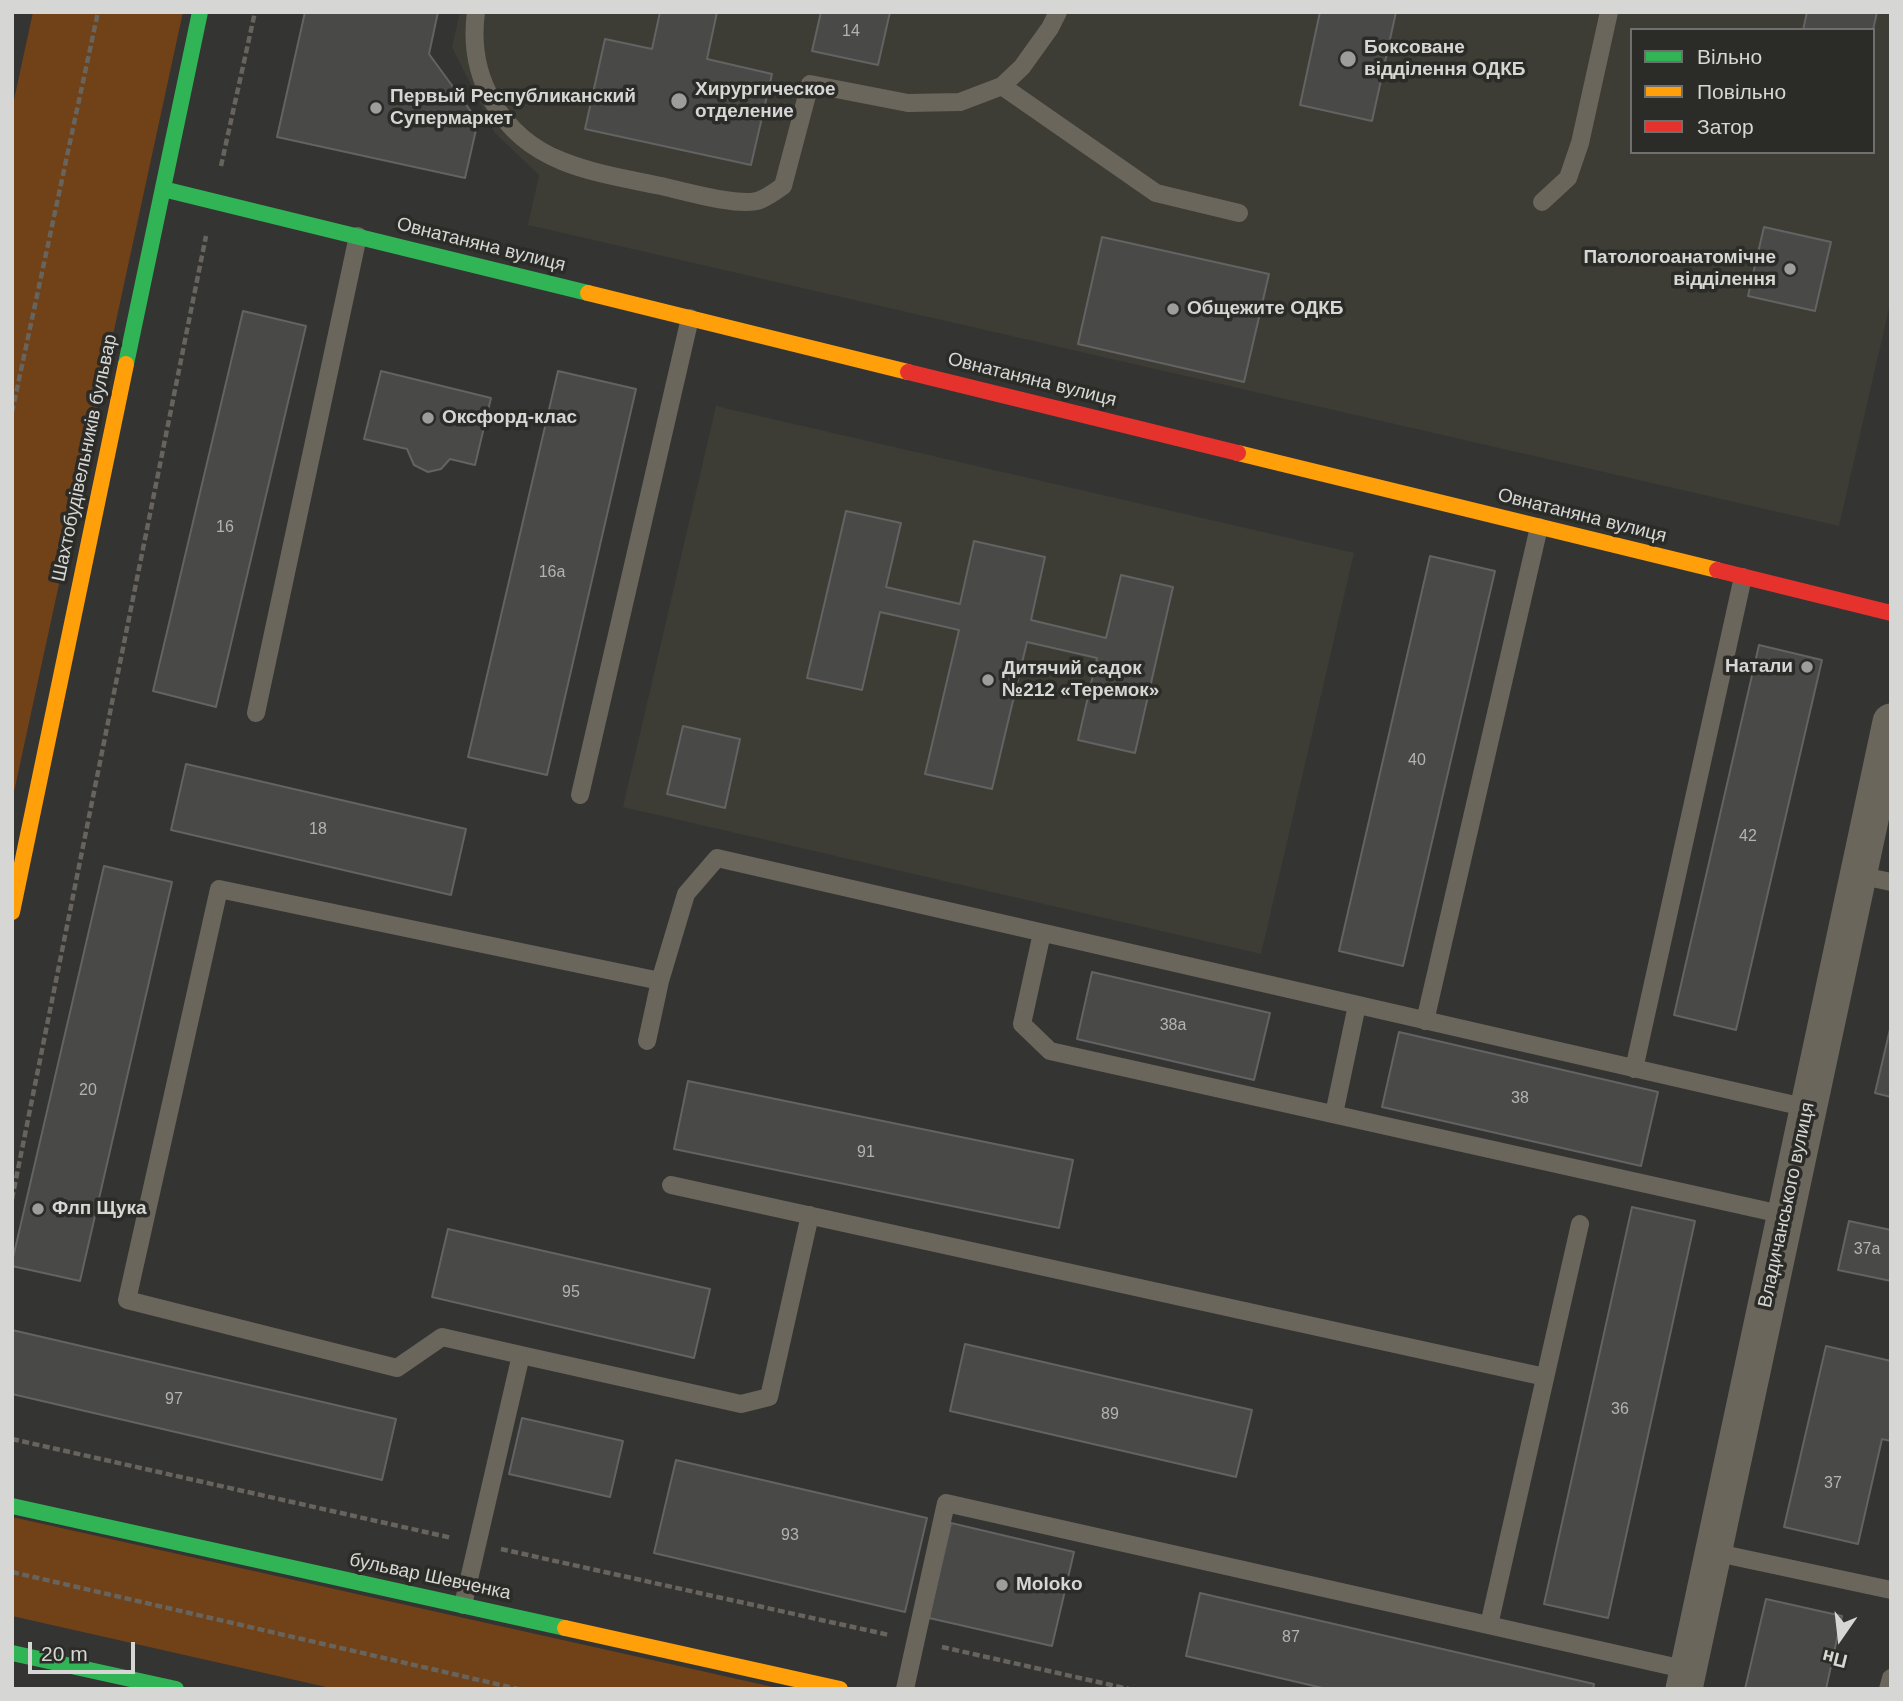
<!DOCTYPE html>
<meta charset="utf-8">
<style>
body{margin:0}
#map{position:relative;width:1903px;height:1701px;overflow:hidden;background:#343433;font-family:Arial,sans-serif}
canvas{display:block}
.frame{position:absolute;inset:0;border:14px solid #d6d6d4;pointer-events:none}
.legend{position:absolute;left:1630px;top:28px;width:245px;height:126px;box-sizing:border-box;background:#2b2b28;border:2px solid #6f6f6d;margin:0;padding:9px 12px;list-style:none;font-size:21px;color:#d6d6d4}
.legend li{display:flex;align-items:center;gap:14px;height:35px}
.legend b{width:35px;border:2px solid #6f6f6d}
.north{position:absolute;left:1805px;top:1603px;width:70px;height:70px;-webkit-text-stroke:5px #2b2b28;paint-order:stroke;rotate:194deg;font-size:19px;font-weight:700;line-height:28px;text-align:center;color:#d6d6d4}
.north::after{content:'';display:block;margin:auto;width:24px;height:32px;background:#d6d6d4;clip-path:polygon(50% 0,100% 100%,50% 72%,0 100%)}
.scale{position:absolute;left:28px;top:1642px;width:107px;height:32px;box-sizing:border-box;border:4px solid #d6d6d4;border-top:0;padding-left:9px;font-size:21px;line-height:24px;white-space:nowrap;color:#d6d6d4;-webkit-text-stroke:5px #2b2b28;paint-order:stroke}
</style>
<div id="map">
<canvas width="1903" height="1701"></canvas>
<div class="frame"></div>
<ul class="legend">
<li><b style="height:9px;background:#30b455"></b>Вільно</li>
<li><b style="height:9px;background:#ff9f0a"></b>Повільно</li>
<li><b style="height:9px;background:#e5322d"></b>Затор</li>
</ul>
<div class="north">Пн</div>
<div class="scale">20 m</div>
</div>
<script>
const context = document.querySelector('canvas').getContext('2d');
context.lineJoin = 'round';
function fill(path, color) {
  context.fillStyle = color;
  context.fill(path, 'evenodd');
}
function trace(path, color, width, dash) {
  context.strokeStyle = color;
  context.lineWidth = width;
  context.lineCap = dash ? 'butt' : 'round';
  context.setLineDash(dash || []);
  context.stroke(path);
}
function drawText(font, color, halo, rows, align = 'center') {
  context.font = font + ' Arial,sans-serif';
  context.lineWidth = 7;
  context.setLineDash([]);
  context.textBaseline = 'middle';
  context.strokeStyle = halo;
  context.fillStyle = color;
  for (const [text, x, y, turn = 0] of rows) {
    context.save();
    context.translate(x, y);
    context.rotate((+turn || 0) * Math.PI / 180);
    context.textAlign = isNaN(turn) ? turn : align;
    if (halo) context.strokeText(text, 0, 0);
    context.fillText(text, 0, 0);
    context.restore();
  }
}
fill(new Path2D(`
 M460,12H1891V300L1839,526L528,225L539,175L495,133L452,47ZM1632,30H1873V152H1632Z
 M716,406L1354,553L1261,954L623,807Z`), '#3d3d35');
fill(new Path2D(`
 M33,12H183L12,801V109Z
 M12,1517L782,1689H335L12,1616Z`), '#714118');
const building = new Path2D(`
 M305,12H438L429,54L478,121L465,178L277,137Z
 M660,12H717L707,59L772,74L751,165L585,129L605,39L652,49Z
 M821,12H890L878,65L812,51Z
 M1320,12H1396L1372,121L1300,105Z
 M1807,12H1877L1873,30H1803Z
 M1764,227L1831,242L1815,311L1748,296Z
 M1102,237L1269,274L1244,382L1078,344Z
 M243,311L306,326L216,707L153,691Z
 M381,371L491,398L475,465L450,459L441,469L428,472L414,465L407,449L364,439Z
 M558,371L636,389L547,775L468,757Z
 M846,511L901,523L886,587L960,604L974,541L1045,557L1031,620L1106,638L1121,575L1173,587L1135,753L1078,740L1097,658L1027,642L992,789L925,774L959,630L880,612L862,690L807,678Z
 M1430,556L1495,571L1403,966L1339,951Z
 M1759,645L1822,660L1736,1030L1674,1015Z
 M683,726L740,739L725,808L667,794Z
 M186,764L466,829L451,895L171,830Z
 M104,866L172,882L80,1281L12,1266V1262Z
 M1092,972L1270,1013L1254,1080L1077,1039Z
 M1891,1025V1097L1875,1093Z
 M1399,1032L1658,1092L1641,1166L1382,1107Z
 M688,1081L1073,1160L1059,1228L674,1149Z
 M1632,1207L1695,1221L1608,1618L1544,1604Z
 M1849,1221L1891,1230V1281L1838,1270Z
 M448,1229L710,1289L694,1358L432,1297Z
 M12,1330L396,1419L382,1480L12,1394Z
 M965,1344L1252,1410L1236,1477L950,1411Z
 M1826,1346L1891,1361V1441L1882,1439L1858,1544L1784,1527Z
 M522,1418L623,1441L610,1497L509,1474Z
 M676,1460L927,1518L905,1612L654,1553Z
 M951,1523L1074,1552L1052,1646L929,1618Z
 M1200,1593L1594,1684L1593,1689H1327L1186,1656Z
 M1766,1599L1842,1616L1826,1689H1745Z`);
fill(building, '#494948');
trace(building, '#626362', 2);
trace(new Path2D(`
 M221,166L255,12
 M12,412L98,12
 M12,1199L206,236
 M12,1439L452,1538
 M501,1549L889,1635
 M12,1572L518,1689
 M942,1647L1129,1689`), '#67645d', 4.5, [7, 3.5]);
trace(new Path2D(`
 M476,12C467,77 501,137 562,161C594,174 628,179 661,186C683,191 741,208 760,200C768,197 776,191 783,186L810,84L908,103L960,102L1002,86L1022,67L1050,28L1058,12
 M1002,86L1156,193L1239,213
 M1542,202L1568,178L1580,143L1609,12
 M256,713L358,236
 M580,795L690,318
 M1858,875L1891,882
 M1042,933L1022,1024L1050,1051L1785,1215
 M1425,1021L1539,527
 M647,1041L660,981L686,894L717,858L1808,1108
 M1634,1069L1743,577
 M1334,1114L1357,1005
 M671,1185L1545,1377
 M521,1355L741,1404L769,1397L810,1215
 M1713,1552L1891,1590
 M463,1605L521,1355L442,1337L397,1368L127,1300L219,889L660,981
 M1489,1625L1580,1224
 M905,1689L946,1503L1688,1670
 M1888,1689L1891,1678`), '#6b665c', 18);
trace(new Path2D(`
 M1684,1689L1891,722`), '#6b665c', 37);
trace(new Path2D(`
 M163,189L588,293
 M126,364L200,12
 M12,1506L565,1628
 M12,1653L176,1689`), '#30b455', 16);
trace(new Path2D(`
 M588,293L908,372
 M1238,453L1717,570
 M12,912L126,364
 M565,1628L840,1689`), '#ff9f0a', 16);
trace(new Path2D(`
 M908,372L1238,453
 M1717,570L1891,613`), '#e5322d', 16);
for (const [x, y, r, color] of [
 [1348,59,9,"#9d9d9c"],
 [679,101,9,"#9d9d9c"],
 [376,108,7,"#9d9d9c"],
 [1790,269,7,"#9d9d9c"],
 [1173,309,7,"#9d9d9c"],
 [428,418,7,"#9d9d9c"],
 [1807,667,7,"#9d9d9c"],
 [988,680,7,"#9d9d9c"],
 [38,1209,7,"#9d9d9c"],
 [1002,1585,7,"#9d9d9c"]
]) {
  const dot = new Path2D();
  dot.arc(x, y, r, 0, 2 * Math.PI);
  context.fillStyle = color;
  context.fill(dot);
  trace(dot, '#2b2b28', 2.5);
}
drawText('16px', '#b3b3b1', null, [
 ["14",851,32],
 ["16",225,528],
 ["16а",552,573],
 ["40",1417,761],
 ["18",318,830],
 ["42",1748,837],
 ["38а",1173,1026],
 ["20",88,1091],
 ["38",1520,1099],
 ["91",866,1153],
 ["37а",1867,1250],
 ["95",571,1293],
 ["97",174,1400],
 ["36",1620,1410],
 ["89",1110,1415],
 ["37",1833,1484],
 ["93",790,1536],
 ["87",1291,1638]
]);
drawText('bold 19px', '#d6d6d4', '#2b2b28', [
 ["Боксоване",1364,48],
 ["відділення ОДКБ",1364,70],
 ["Хирургическое",695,90],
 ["отделение",695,112],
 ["Первый Республиканский",390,97],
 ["Супермаркет",390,119],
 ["Патологоанатомічне",1776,258,"right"],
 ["відділення",1776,280,"right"],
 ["Общежите ОДКБ",1187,309],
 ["Оксфорд-клас",442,418],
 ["Натали",1793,667,"right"],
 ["Дитячий садок",1002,669],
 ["№212 «Теремок»",1002,691],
 ["Флп Щука",52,1209],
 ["Moloko",1016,1585]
], 'left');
drawText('19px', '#d6d6d4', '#2b2b28', [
 ["Овнатаняна вулиця",481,245,14],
 ["Овнатаняна вулиця",1032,380,14],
 ["Шахтобудівельників бульвар",85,458,-78],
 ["Овнатаняна вулиця",1582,516,14],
 ["Владичанського вулиця",1787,1205,-78],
 ["бульвар Шевченка",430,1577,12]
]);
</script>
